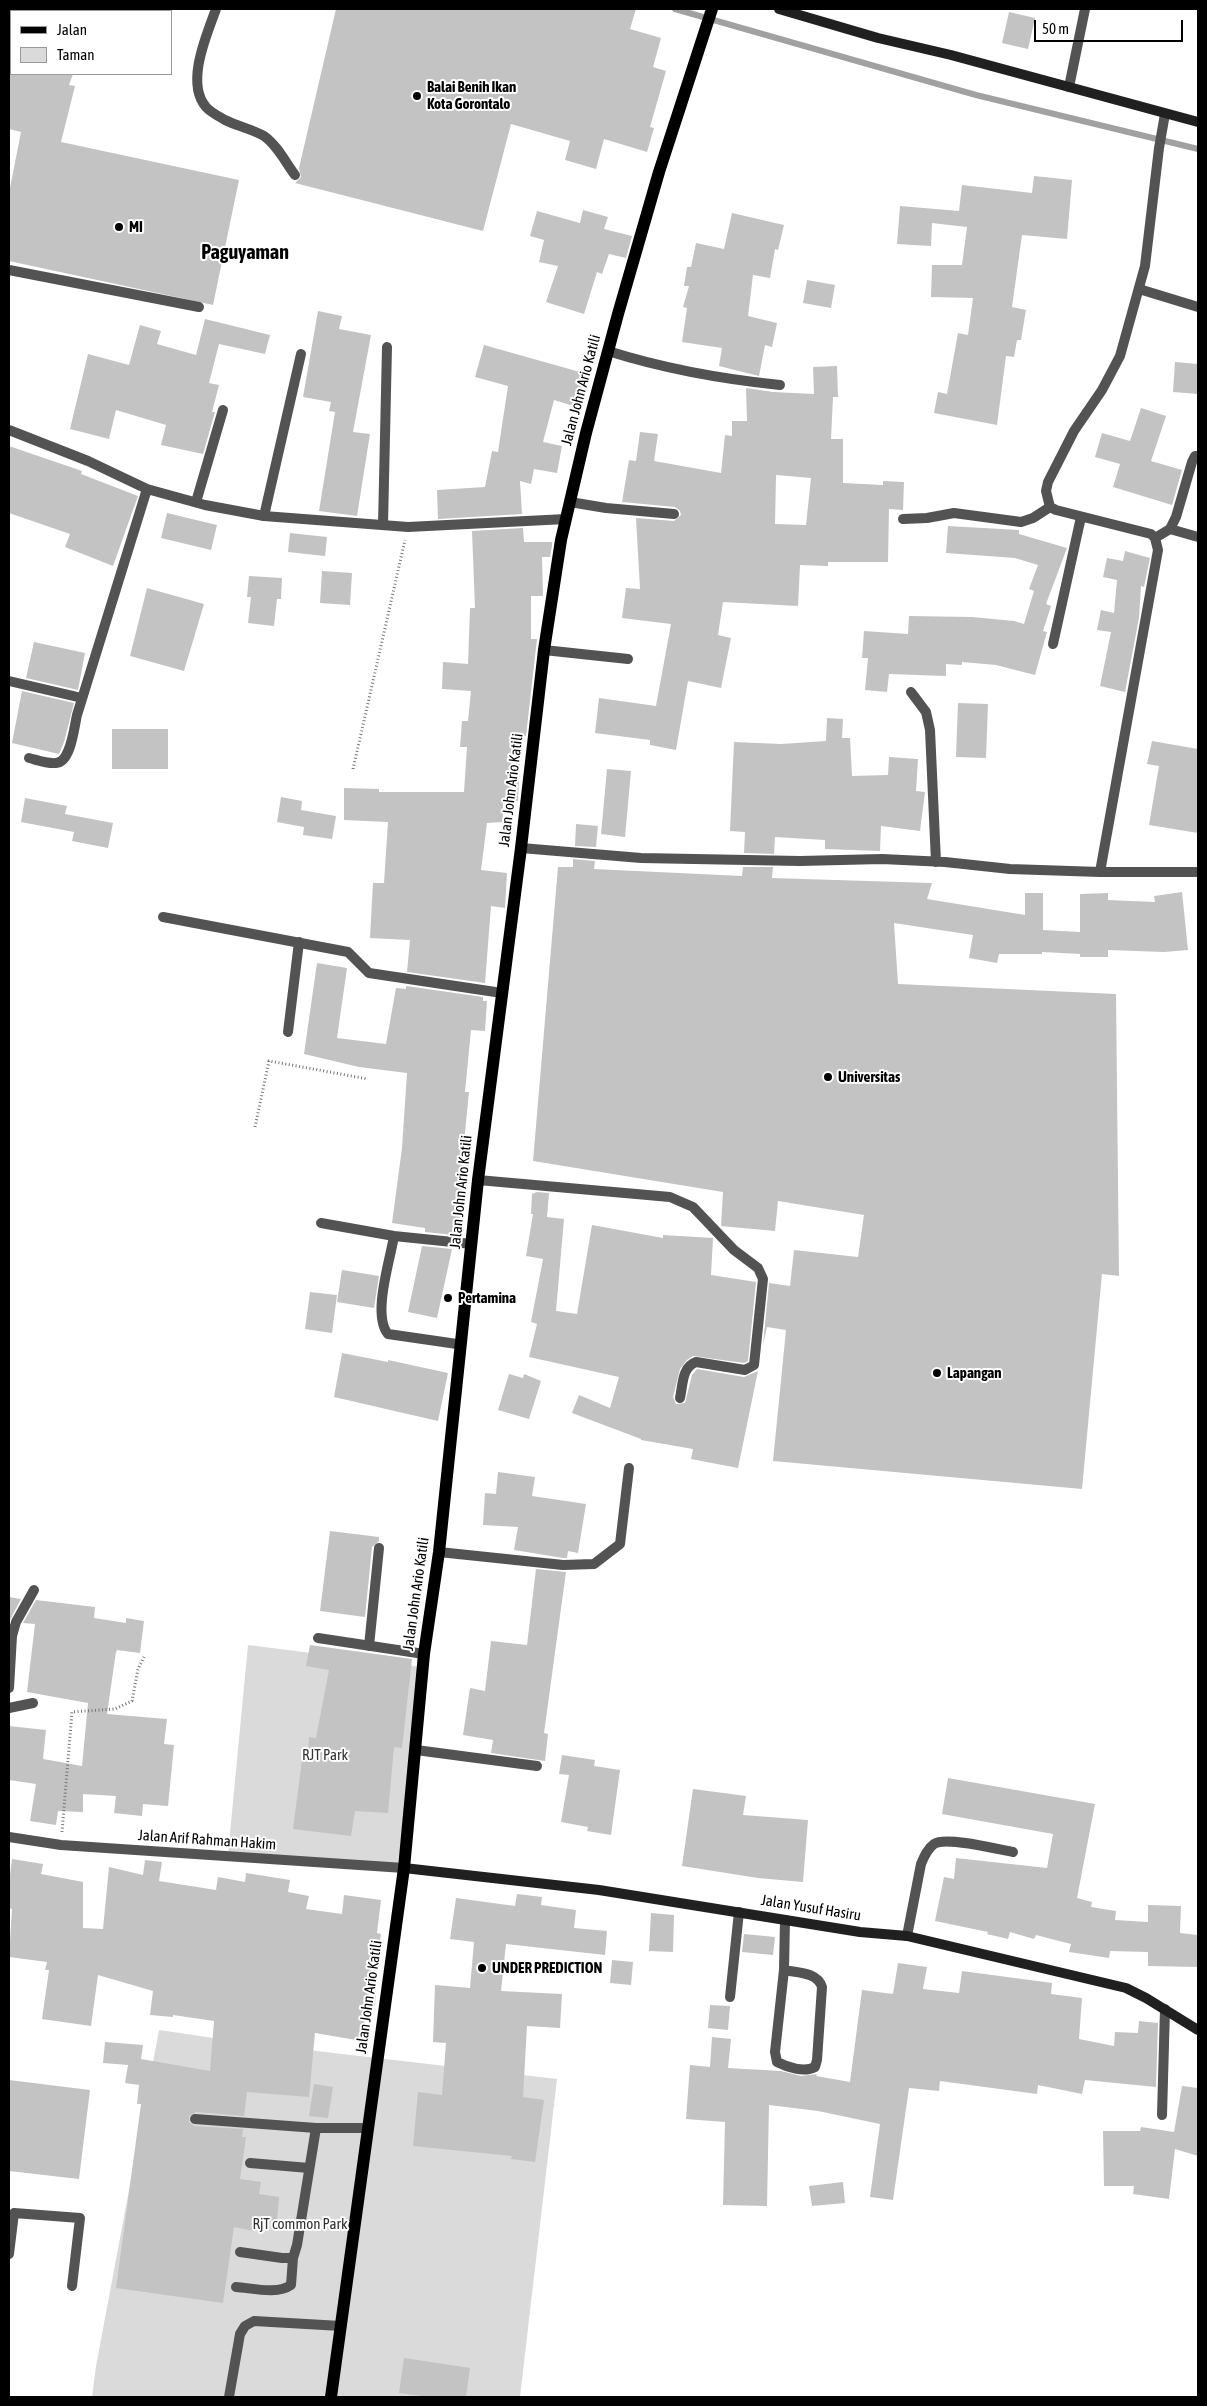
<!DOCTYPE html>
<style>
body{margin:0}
#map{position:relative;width:1207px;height:2406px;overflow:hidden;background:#fff;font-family:"Asap Condensed",sans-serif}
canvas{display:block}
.frame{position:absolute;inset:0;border:10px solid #000;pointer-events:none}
.legend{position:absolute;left:10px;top:10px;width:162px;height:65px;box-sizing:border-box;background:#fff;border:1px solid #999;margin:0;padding:6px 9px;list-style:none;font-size:15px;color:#000}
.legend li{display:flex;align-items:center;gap:10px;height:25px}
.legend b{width:25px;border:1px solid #999}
.scale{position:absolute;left:1034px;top:20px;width:149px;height:22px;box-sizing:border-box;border:2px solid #000;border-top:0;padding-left:6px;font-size:15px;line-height:18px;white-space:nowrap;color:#000;-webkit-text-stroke:4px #fff;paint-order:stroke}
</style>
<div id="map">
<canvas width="1207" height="2406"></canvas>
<div class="frame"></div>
<ul class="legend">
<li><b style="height:6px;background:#000"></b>Jalan</li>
<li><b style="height:14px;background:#dadada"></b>Taman</li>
</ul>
<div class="scale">50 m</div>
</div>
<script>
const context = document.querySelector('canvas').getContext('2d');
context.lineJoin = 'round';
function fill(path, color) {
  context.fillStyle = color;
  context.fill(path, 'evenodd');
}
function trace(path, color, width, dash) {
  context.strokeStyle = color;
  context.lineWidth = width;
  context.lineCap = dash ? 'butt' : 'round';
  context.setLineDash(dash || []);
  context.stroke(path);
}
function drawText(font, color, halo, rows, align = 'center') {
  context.font = font + ' "Asap Condensed",sans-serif';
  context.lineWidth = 4;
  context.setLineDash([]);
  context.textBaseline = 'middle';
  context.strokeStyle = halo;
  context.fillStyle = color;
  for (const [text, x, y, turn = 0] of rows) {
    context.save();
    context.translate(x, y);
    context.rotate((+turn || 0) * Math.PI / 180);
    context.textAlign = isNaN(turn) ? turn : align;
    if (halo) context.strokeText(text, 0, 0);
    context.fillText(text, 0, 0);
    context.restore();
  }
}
fill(new Path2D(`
 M248,1645L423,1667L398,1867L228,1854Z
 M159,2030L248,2043L557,2079L520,2397H92L96,2366Z`), '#dadada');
trace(new Path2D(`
 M675,9L976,95L1198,149`), '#a1a1a1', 6);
fill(new Path2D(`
 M336,9H636L630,29L661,38L653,67L666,71L650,127L654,128L647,152L604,139L596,169L565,160L570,141L511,124L483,231L295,183L301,177L299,168Z
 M1009,12L1035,18L1028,49L1002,43Z
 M9,74H73L69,85L75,86L61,142L239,180L213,305L9,261V193L21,132L9,129Z
 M1034,176L1072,180L1067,239L1022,235L1012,307L1026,310L1021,340H1017L1014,357L1006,356L997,425L934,413L938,392L947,394L958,333L968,335L973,298L931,297L932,265H962L967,227L932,223L931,246L897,244L900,206L959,211L962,185L1032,193Z
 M583,210L608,217L604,229L632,236L626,258L609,254L602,274L597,272L584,314L546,302L558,266L539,262L544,240L530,236L537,211L580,223Z
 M732,213L784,225L778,250L775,249L770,278L753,275L748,316L777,323L772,347L765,345L759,376L719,366L722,348L682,342L687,308L683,307L689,286H684L687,267H691L696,243L724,249Z
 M807,280L835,285L831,308L803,303Z
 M318,311L342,316L339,329L371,335L353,432L370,434L357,516L319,511L335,412L329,411L331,402L303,397Z
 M205,319L270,335L265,354L219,344L209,383L219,385L212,412H215L203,454L161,445L166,425L116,410L109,439L70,429L88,354L129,365L140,325L161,331L157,344L196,355Z
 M484,345L587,374L577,407L554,400L543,442L562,446L557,473L534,469L531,484L520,481L522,514L438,519L437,490L485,487L492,451L498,452L508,386L475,377Z
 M1175,362L1198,364V394L1173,392Z
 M837,366L838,397H833L831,439H843V483L883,485V481L904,482L903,510L889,509L888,562H828V566L800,565L798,606L723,602L718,635L731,638L721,688L688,681L676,750L650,745V740L595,733L599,698L656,706L671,624L622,618L626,588L640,589L636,518L674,521L681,515L680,511L675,507L622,502L629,460L636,461L640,432L658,434L654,461L721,473L725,435L732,436V421H747L746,388L773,392L814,394L813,367ZM776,475L811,478L806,525L775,524Z
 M1141,408L1166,416L1151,461L1182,470L1172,505L1113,487L1120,464L1095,457L1102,433L1130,441Z
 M9,446L82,471L81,474L138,496L113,566L65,547L70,534L9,513Z
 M167,513L217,525L211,550L161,538Z
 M948,526L1019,530V534L1067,548L1046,604L1051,606L1043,631L1047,632L1035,675L996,665L962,662V665L946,664V676L889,674L887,692L865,690L868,658H862L864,631L908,634L909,616L972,617L1014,621L1024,624L1034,591L1029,589L1038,565L1015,558L946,553Z
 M523,528L524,542H552V546L550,557H542L543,596H531V639H537L526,736H521L518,801L503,802V822L487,823L481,870L507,873L505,908L491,906L485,983L407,972L410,940L370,938L373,883H384L388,822L344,820V788L379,789V792H464L467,747H460L462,721H468L471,691L442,689L443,662L468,664L470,608H475L472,531Z
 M290,533L327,537L325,556L288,552Z
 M1125,551L1150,558L1144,587L1141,586L1139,618L1125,692L1100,686L1111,632L1097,630L1101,610L1114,613L1117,580L1103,577L1107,558L1123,561Z
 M322,571L352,573L350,605L320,603Z
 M249,576L282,578L281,599H277L274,626L248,623L251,597H247Z
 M147,588L204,604L184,671L130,656Z
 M34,642L85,653L78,690L26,678Z
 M22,691L74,703L64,742L59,754L12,743Z
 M958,703L988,704L986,758L956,757Z
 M827,718L843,719L842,738H850L852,776L888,775L889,757L918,759L916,791L925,792L920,831L881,826L880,851L825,849V840L775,837L774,854L744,853L745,832L730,831L734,742L781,744L826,741Z
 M112,729H168V769H112Z
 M1152,741L1198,749V833L1149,825L1159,766L1147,764Z
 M607,769L631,771L625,837L601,834Z
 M281,797L302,801L301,810L336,816L332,839L303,835L304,827L277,822Z
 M25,798L67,806L65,814L113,823L108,848L72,841L74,832L21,822Z
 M576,824L598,826L596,847L575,846Z
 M573,859L595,861L594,869L742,876L743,867H773L772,878L932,883L927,899L1025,915V893H1043V930L1080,932V894L1108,893V900L1155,902L1154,896L1182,892L1188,950L1164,952L1108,950V957H1080V954L1042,952V954H999L997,963L969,958L973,935L894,923L898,984L1116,994L1119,1276L1102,1274L1082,1489L773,1461L786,1330L767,1327L763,1345L769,1283L790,1286L794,1250L858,1257L864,1215L778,1201L775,1231L721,1226L723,1192L533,1161L558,867H573Z
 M317,963L347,968L337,1038L386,1044L396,988L406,989V986L483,997V1001H487L485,1031L471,1030L465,1092H469L462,1163L469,1164L459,1233L455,1232L454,1235L425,1232V1228L392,1223L402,1148L407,1073L359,1067L304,1054Z
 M537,1192L549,1193L547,1217L564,1219L556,1311L577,1314L592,1225L663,1238V1235L713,1238L711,1275L756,1282L748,1361L744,1363L693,1356L687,1360L680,1369L673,1397L676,1404L685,1403L692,1375L697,1369L744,1377L758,1371L738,1468L691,1459L693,1449L641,1440V1439L572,1413L579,1395L610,1408L619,1377L529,1357L537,1324L531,1322L543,1259L526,1256L533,1214H531L532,1194Z
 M422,1246L452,1249L437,1318L408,1312Z
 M342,1270L379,1276L374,1308L337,1302Z
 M310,1292L337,1295L332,1333L305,1329Z
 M342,1353L388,1362V1360L448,1373L438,1421L334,1397Z
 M509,1374L523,1378L524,1374L541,1381L529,1419L498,1410Z
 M498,1472L535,1477L532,1496L586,1504L578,1553L568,1551L567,1558H563L514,1550L518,1527L483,1525L485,1493L496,1494Z
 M330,1531L379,1537V1541L372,1547L365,1617L320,1611Z
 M536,1569L566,1572L544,1733L548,1734L545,1761L491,1753L493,1740L463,1735L470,1688L485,1691L491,1641L527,1645Z
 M9,1597L21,1599L9,1622Z
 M36,1600L95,1607L94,1618L126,1623V1618L144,1621L140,1653L117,1650L116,1652L107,1714L167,1719L164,1744L174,1745L168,1806L143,1804L142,1816L114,1813L116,1796L83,1794V1812L58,1811L56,1825L30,1821L36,1784L9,1780V1726L46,1730L43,1759L82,1766L88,1703L27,1692L35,1624L23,1623Z
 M310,1645L412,1659L402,1748L394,1747L388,1813L355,1811L351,1836L293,1829L302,1760L308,1761L309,1737L316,1738L329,1670L306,1666Z
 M562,1755L595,1760L594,1766L620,1770L611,1835L587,1831L588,1827L561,1822L569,1775L559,1774Z
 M948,1778L1095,1804L1077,1898L1092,1902L1091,1907L1116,1911L1115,1920L1148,1922V1905L1181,1906L1180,1933L1198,1935V1967L1148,1966V1952L1110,1951L1109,1958L1069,1952L1071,1944L1036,1935L1034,1939L1010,1932L1008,1939L987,1934L988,1932L935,1921L944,1877L954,1879L956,1858L1047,1868L1053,1834L942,1814Z
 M693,1789L746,1796L743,1815L808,1820L803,1882L758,1878L682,1866Z
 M12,1859L43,1864L41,1874L83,1882V1928L103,1929L109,1867L143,1875L145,1860L162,1862L159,1881L216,1890L218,1877L245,1882L246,1873L290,1880L288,1892L309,1896L306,1909L342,1914L344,1895L381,1900L377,1933L381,1934L372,1991H376L375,2006H367L362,2041L315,2033L309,2097L247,2092L244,2116L196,2112L189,2116V2122L194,2126L243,2129L242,2137H246L240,2179L261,2182L259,2194L279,2197L277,2221L256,2219L254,2231L234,2227L223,2303L116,2288L141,2104H137L139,2085L125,2083L128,2065L103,2063L105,2042L143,2045L141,2059L210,2071L214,2021L173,2015V2017L150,2015L153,1991L98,1975L91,2026L42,2019L49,1970H45L47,1962L9,1957L12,1909L9,1908V1883Z
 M517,1894L542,1897L541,1905L576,1910L574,1928L607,1931L605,1955L506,1944L501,1991L562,1994L560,2028L527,2026L523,2097L544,2100L535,2162L511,2159L512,2156L413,2146L418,2092L442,2095L446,2043L433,2042L435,1985L470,1988L474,1942L450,1939L456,1898L515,1906Z
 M651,1913L674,1915L673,1952L649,1951Z
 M744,1934L775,1937L773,1955L742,1952Z
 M612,1960L633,1962L631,1985L610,1983Z
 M898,1963L927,1967L923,1989L959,1993L962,1971L1052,1983L1051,1994L1082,1998L1079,2039L1114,2046L1115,2032L1138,2033L1139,2021L1158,2023L1156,2087L1085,2080L1082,2094L1038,2085L1037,2094L940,2081L939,2091L909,2088L893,2200L870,2197L880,2124L818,2111L769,2105L767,2206L723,2205L725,2122L686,2119L690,2065L710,2067L712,2037L731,2039L728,2068L781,2071L801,2076L817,2074L816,2076L850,2082L862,1990L893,1994Z
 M710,2005L730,2006L728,2030L708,2028Z
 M9,2080L90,2090L79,2179L9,2171Z
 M314,2084L333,2087L328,2118L309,2116Z
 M1182,2086L1198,2088V2156L1175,2149L1169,2199L1133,2194L1134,2186H1104L1103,2131H1140L1141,2127L1174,2132Z
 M843,2182L845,2203L812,2206L809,2186Z
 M404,2358L470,2368L466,2397H429L399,2393Z`), '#c3c3c3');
trace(new Path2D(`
 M353,769L405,540
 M255,1127L269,1061L368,1079
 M62,1832L72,1712L115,1709L132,1701L138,1669L145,1655`), '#757575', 3, [1, 2.5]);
trace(new Path2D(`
 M9,270L199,307
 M1139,289L1198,307
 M264,516L301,354
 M903,519L927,518L954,513L1021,522L1033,518L1050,507
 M1053,644L1081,517
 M544,650L628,659
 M163,917L348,952L369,973L502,993
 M288,1032L299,942
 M321,1223L394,1236L472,1244
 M394,1236C390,1261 372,1315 388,1334L457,1344L461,1341
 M439,1552L563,1565L594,1564L620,1544L629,1468
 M318,1638L424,1654
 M369,1646L379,1548
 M416,1750L537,1766
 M784,1970C798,1973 817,1972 822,1987L817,2060L815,2067C804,2073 787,2067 777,2062L775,2052L784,1970L785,1920
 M730,1997L739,1912
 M250,2163L309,2168
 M240,2252L282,2258H293L297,2245L316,2128
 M9,2254L14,2213L80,2218L72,2286
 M236,2287C252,2288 277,2295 291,2285L293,2258
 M229,2397L240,2334L245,2326L254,2321L341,2326`), '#535353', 10);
trace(new Path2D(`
 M216,9C207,34 185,83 206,107C210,112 220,117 225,120C237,126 252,129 264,136C277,145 286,163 295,175
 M1069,87L1085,9
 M608,351C665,369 721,379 780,385
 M9,430L88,461L147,489L205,505L264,516L408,527L566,519
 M196,502L223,410
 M570,502L606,508L674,514
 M383,525L387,347
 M1170,529L1198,537
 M1155,538L1170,529L1176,517L1192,462L1195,456H1198
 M9,681L82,698
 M911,692L926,712L930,730L936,862
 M29,758C37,760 47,764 56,763C71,762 74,728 77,715L147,489
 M521,848L641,858L800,861L882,859L945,862L1010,869L1100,872H1198
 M1100,872L1158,550L1155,538L1151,534L1056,510L1050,507L1046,491L1048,482L1074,431L1102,390L1120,356L1145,266L1159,148L1165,114
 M478,1180L670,1197L693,1207L734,1250L758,1268L763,1279L754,1365L745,1370L696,1362C682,1367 683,1384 680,1398
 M9,1688L12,1636L16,1622L34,1590
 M9,1708L33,1703
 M9,1837L61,1845L404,1868
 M907,1936L921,1864C924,1857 927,1849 934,1844C945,1836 997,1849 1013,1852
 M1162,2115L1165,2009
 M195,2119L316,2128H367`), '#535353', 10);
trace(new Path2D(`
 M779,9L878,38L951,55L1198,122
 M404,1868L599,1890L860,1932L907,1936L1126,1988L1146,1998L1198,2030`), '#202020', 10);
trace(new Path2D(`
 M331,2397L404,1868L424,1654L439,1552L478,1180L521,848L544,650L561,540L586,433L618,314L659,172L712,9`), '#000', 12);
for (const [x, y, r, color] of [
 [417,96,5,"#000"],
 [119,227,5,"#000"],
 [828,1077,5,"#000"],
 [448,1298,5,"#000"],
 [937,1373,5,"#000"],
 [482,1968,5,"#000"]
]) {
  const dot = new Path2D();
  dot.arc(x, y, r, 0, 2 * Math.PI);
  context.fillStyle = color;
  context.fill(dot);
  trace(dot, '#fff', 2);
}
drawText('bold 15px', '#000', '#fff', [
 ["Balai Benih Ikan",427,87],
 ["Kota Gorontalo",427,104],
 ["MI",129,227],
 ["Universitas",838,1077],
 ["Pertamina",458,1298],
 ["Lapangan",947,1373],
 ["UNDER PREDICTION",492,1968]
], 'left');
drawText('15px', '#000', '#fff', [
 ["Jalan John Ario Katili",581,390,-75],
 ["Jalan John Ario Katili",511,790,-83],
 ["Jalan John Ario Katili",461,1192,-84],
 ["Jalan John Ario Katili",416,1594,-82],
 ["Jalan Arif Rahman Hakim",207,1840,4],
 ["Jalan Yusuf Hasiru",811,1908,9],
 ["Jalan John Ario Katili",369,1997,-82]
]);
drawText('15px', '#313131', '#fff', [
 ["RJT Park",325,1755],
 ["RjT common Park",300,2224]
]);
drawText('bold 20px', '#000', '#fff', [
 ["Paguyaman",245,253]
]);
</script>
